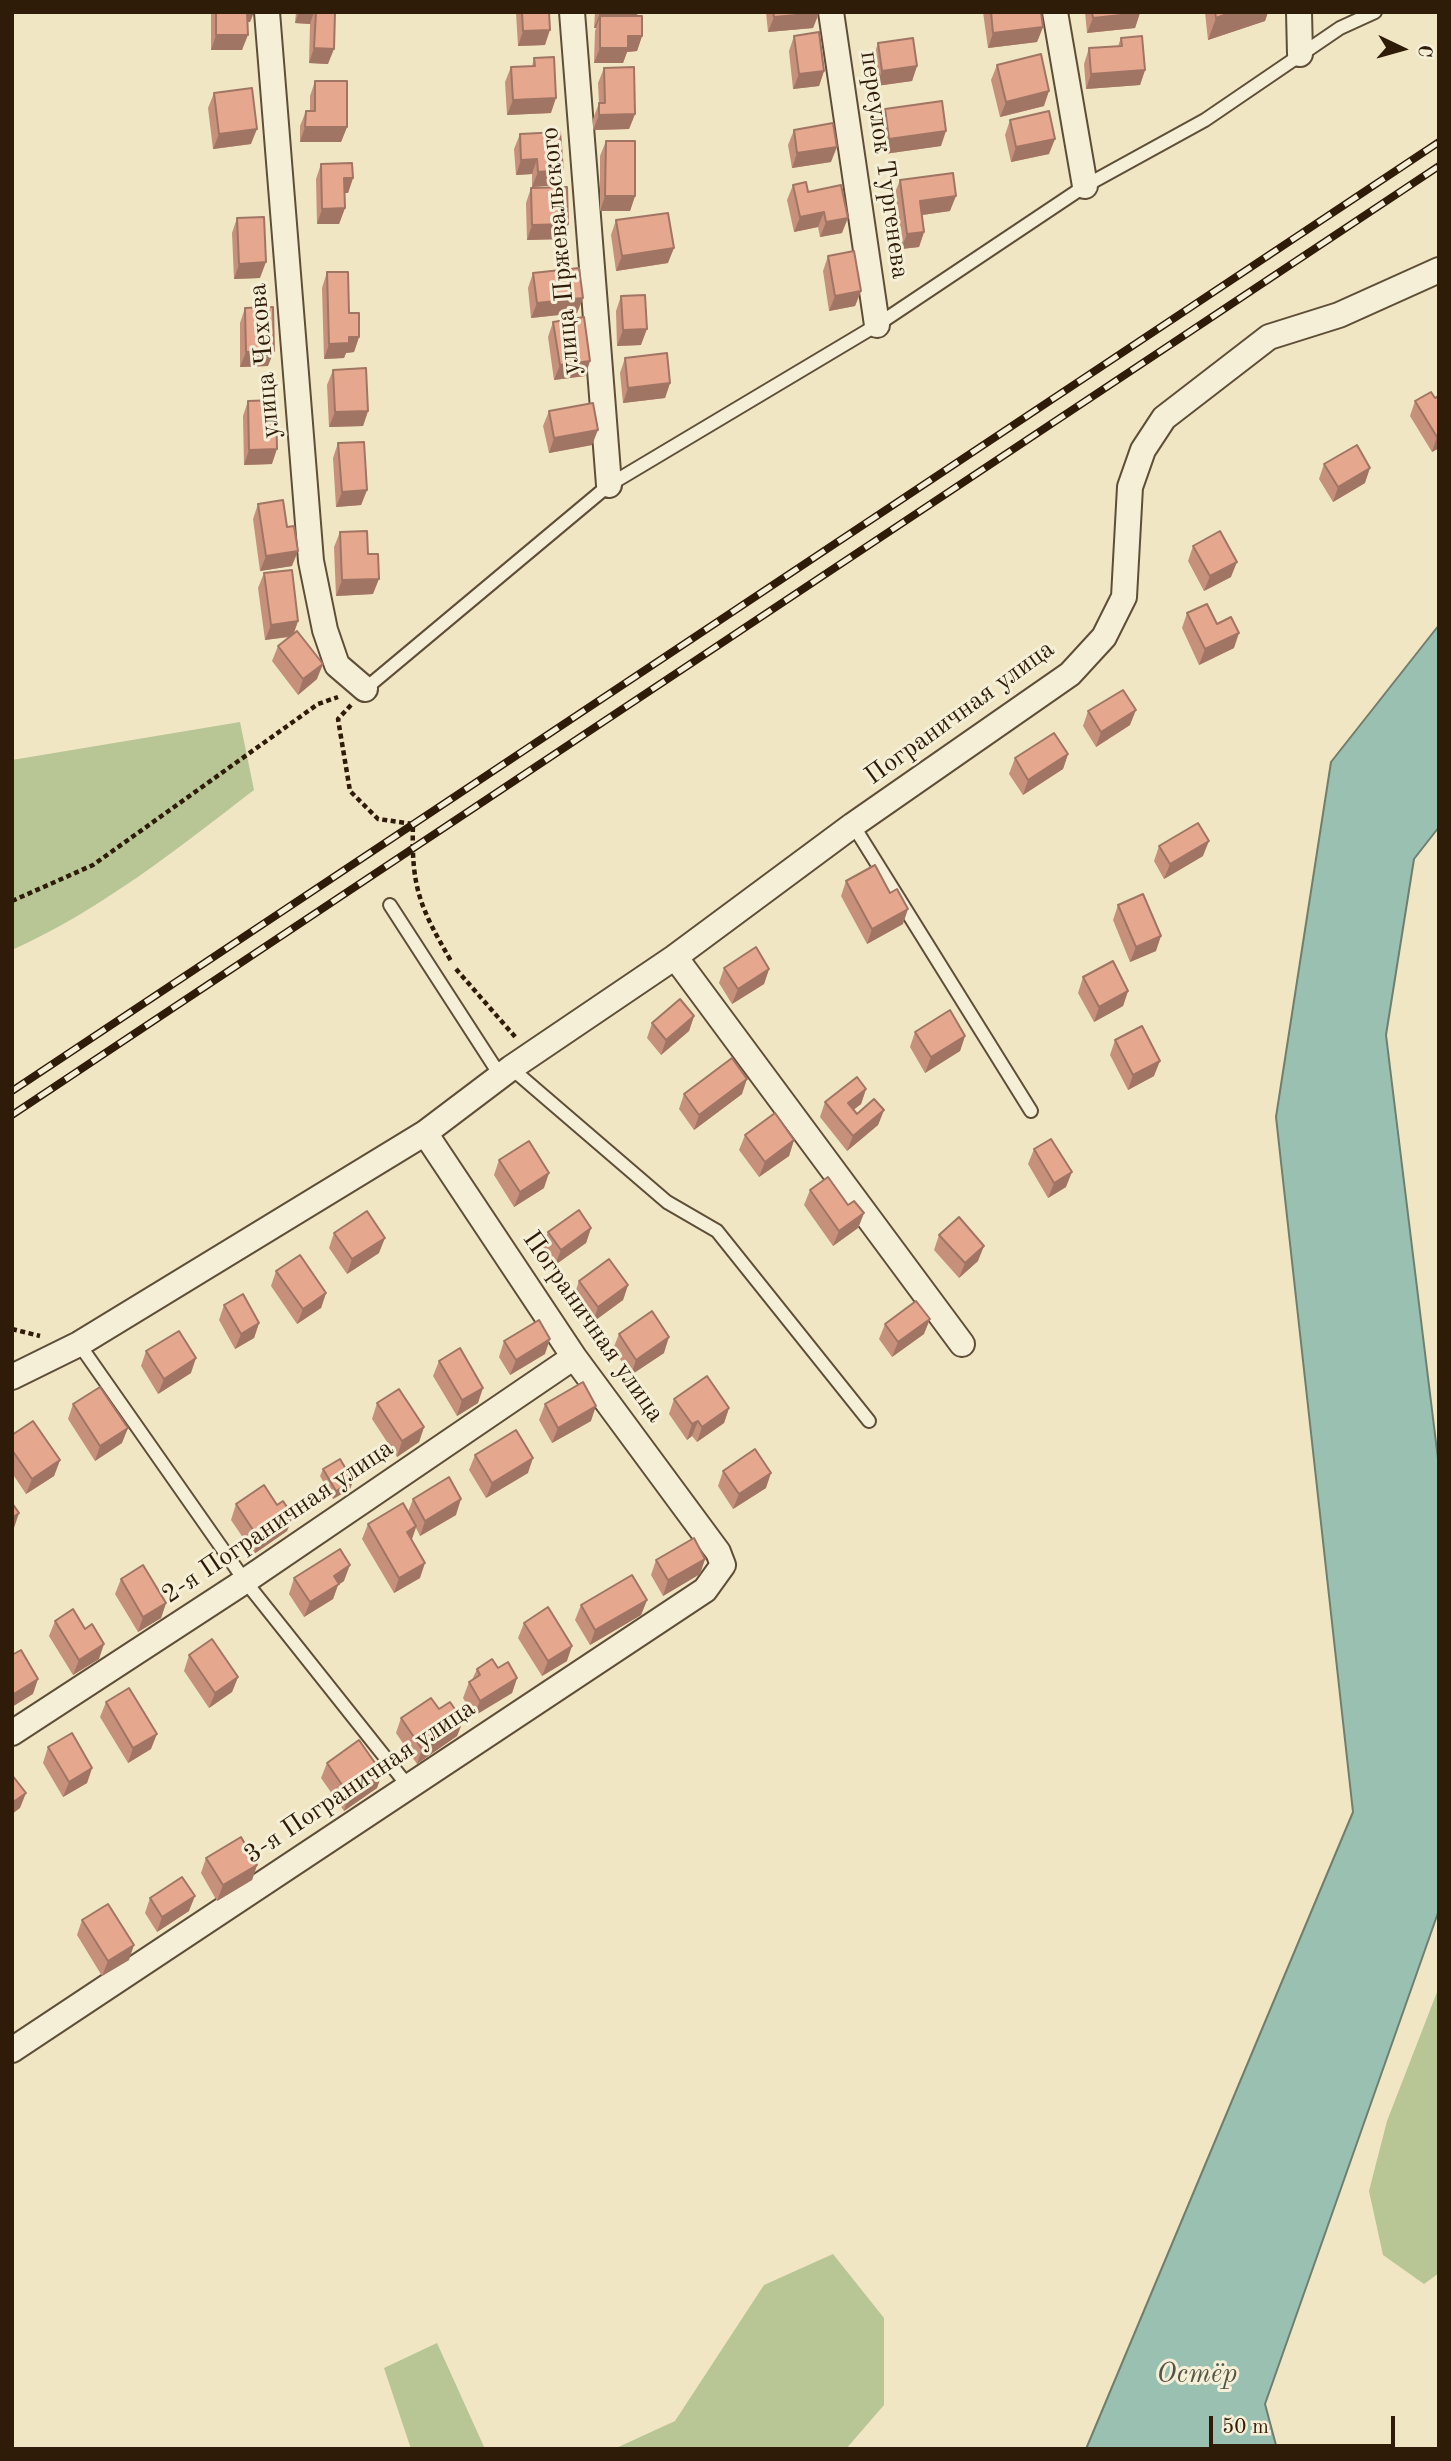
<!DOCTYPE html>
<meta charset="utf-8">
<style>
body{margin:0}
#map{position:relative;width:1451px;height:2461px;overflow:hidden;background:#f0e6c3;font-family:"Old Standard TT",serif}
canvas{display:block}
.frame{position:absolute;inset:0;border:14px solid #2e1b08;pointer-events:none}
.north{position:absolute;left:1367px;top:14px;width:70px;height:70px;-webkit-text-stroke:5px #f5efd8;paint-order:stroke;rotate:95deg;font-size:19px;font-weight:700;line-height:28px;text-align:center;color:#2e1b08}
.north::after{content:'';display:block;margin:auto;width:24px;height:32px;background:#2e1b08;clip-path:polygon(50% 0,100% 100%,50% 72%,0 100%)}
.scale{position:absolute;left:1209px;top:2416px;width:186px;height:32px;box-sizing:border-box;border:4px solid #2e1b08;border-top:0;padding-left:9px;font-size:21px;line-height:24px;white-space:nowrap;color:#2e1b08;-webkit-text-stroke:5px #f5efd8;paint-order:stroke}
</style>
<div id="map">
<canvas width="1451" height="2461"></canvas>
<div class="frame"></div>
<div class="north">С</div>
<div class="scale">50 m</div>
</div>
<script>
const context = document.querySelector('canvas').getContext('2d');
context.lineJoin = 'round';
function fill(path, color) {
  context.fillStyle = color;
  context.fill(path, 'evenodd');
}
function trace(path, color, width, dash) {
  context.strokeStyle = color;
  context.lineWidth = width;
  context.lineCap = dash ? 'butt' : 'round';
  context.setLineDash(dash || []);
  context.stroke(path);
}
function drawText(font, color, halo, rows, align = 'center') {
  context.font = font + ' "Old Standard TT",serif';
  context.lineWidth = 6;
  context.setLineDash([]);
  context.textBaseline = 'middle';
  context.strokeStyle = halo;
  context.fillStyle = color;
  for (const [text, x, y, turn = 0] of rows) {
    context.save();
    context.translate(x, y);
    context.rotate((+turn || 0) * Math.PI / 180);
    context.textAlign = isNaN(turn) ? turn : align;
    if (halo) context.strokeText(text, 0, 0);
    context.fillText(text, 0, 0);
    context.restore();
  }
}
fill(new Path2D(`
 M240,722L254,790C177,849 101,910 12,950V760Z
 M1439,1987V2273L1424,2284L1383,2255L1369,2191L1387,2121Z
 M833,2254L884,2318V2405L846,2449H614L675,2421L764,2285Z
 M437,2343L485,2449H411L384,2368Z`), '#b8c595');
const water = new Path2D(`
 M1439,625V827L1414,859L1386,1035L1439,1467V1910L1265,2404L1277,2449H1086L1353,1812L1276,1117L1331,762Z`);
fill(water, '#9ac0b2');
trace(water, '#6f7e6e', 2);
const service = new Path2D(`
 M365,689L609,485L877,325L1085,186L1205,120L1340,28L1375,12
 M853,825L1031,1111
 M390,905L496,1069L511,1068L667,1202L717,1231L869,1421
 M79,1344L245,1581L408,1786`);
const minor = new Path2D(`
 M267,12L311,561L325,630L337,665L365,689
 M572,12L609,485
 M831,12L877,325
 M1055,12L1085,186
 M1299,12L1300,54
 M675,957L962,1344
 M12,1377L79,1344L425,1133L511,1068L675,957L853,825L1070,674L1104,637L1124,597L1130,487L1143,450L1164,418L1269,337L1339,315L1439,270
 M12,1733L245,1581L574,1357
 M12,2050L705,1590L723,1565L718,1552L574,1357L425,1133`);
trace(service, '#5e4e37', 16);
trace(minor, '#5e4e37', 28);
trace(new Path2D(`
 M351,705L338,719L350,791L378,819L413,824C411,888 420,907 451,961
 M12,901L93,865L318,704L338,697
 M456,969L517,1039
 M12,1329L40,1336`), '#2e1b08', 4.5, [5, 3.5]);
trace(service, '#f5efd8', 12);
trace(minor, '#f5efd8', 24);
const rail = new Path2D(`
 M12,1091L1439,142
 M12,1115L1439,166`);
trace(rail, '#2e1b08', 8);
trace(rail, '#f5efd8', 5, [16]);
fill(new Path2D(`
 M211,12H254L250,22H248L242,50H211Z
 M296,12H335L328,64L309,63L310,24L295,23Z
 M516,12H549L545,45L518,46Z
 M595,12H638L637,15H627L626,16L642,36L637,51L627,52L623,63H594L595,31L596,28H594Z
 M766,12H819L813,28L768,32Z
 M983,12H1041L1043,27L1037,42L988,48Z
 M1085,12H1140L1135,28L1087,33Z
 M1205,12H1268L1265,21L1208,40Z
 M794,36L824,71L819,86L793,89L789,51Z
 M1121,38L1145,70L1140,85L1086,89L1084,64L1089,48L1118,46Z
 M878,43L917,66L912,81L876,86L873,58Z
 M534,58L551,113L507,115L505,82L511,67L532,66Z
 M997,65L1044,106L1000,117L991,80Z
 M604,68L635,114L629,129L593,130V119L599,103L598,83Z
 M315,81L347,127L341,142H300V126L306,111H310V96Z
 M214,93L251,144L213,149L208,108Z
 M885,109L941,146L884,154L880,124Z
 M1010,120L1049,154L1011,162L1005,135Z
 M794,130L831,162L792,168L788,145Z
 M520,134L557,185L532,187V174L516,175L514,149Z
 M606,141L635,196L630,211H600V156Z
 M321,164L353,178L348,193H345V208L339,224H317L316,179Z
 M900,180L950,211L922,215L924,232L919,247L901,249L894,195Z
 M793,185L808,192L842,233L820,237L818,227L794,232L787,200Z
 M531,188L568,224L563,239L527,240L526,203Z
 M237,218L260,278L234,279L232,233Z
 M616,220L668,263L616,271L611,235Z
 M828,256L861,291L855,306L829,311L823,271Z
 M327,272L359,337L354,352L346,353L344,358L324,359L322,288Z
 M533,273L583,298L577,313L531,318L528,288Z
 M621,296L641,345L617,346L616,311Z
 M245,308L268,366L240,367V323Z
 M553,322L590,361L585,376L554,380L548,337Z
 M625,358L670,383L665,398L623,403L620,373Z
 M333,370L368,411L363,426L329,427L327,385Z
 M1435,398L1439,448L1432,452L1410,416L1415,401Z
 M248,401L272,464L244,465L243,416Z
 M549,411L592,445L549,453L543,426Z
 M338,443L367,490L361,505L336,507L333,458Z
 M1324,464L1365,483L1333,502L1319,479Z
 M258,504L287,527L292,566L260,571L253,519Z
 M340,532L368,554L373,594L336,596L334,547Z
 M1193,546L1231,577L1204,591L1188,561Z
 M264,573L298,621L293,634L317,679L298,695L272,661L278,646L290,637L265,640L258,588Z
 M1187,613L1217,624L1234,648L1199,665L1182,628Z
 M1088,711L1130,725L1096,747L1083,726Z
 M1068,754L1063,769L1023,795L1009,774L1015,758Z
 M1159,846L1203,856L1164,879L1154,861Z
 M846,881L890,893L903,924L867,944L841,896Z
 M1118,905L1156,951L1130,962L1113,920Z
 M724,968L769,969L764,984L732,1004L719,983Z
 M1083,977L1128,991L1123,1006L1094,1022L1078,993Z
 M694,1016L689,1031L661,1055L647,1038L652,1023Z
 M915,1032L965,1036L960,1051L925,1073L910,1047Z
 M1115,1040L1154,1076L1128,1090L1110,1055Z
 M866,1089L861,1104L853,1110L857,1114L884,1110L878,1125L847,1151L820,1117L825,1102Z
 M684,1094H742L694,1130L679,1109Z
 M745,1135L794,1140L789,1156L759,1177L739,1150Z
 M1034,1149L1066,1187L1048,1198L1028,1164Z
 M499,1160L544,1188L514,1207L494,1175Z
 M810,1190L848,1205L864,1213L858,1228L833,1246L804,1205Z
 M591,1228L586,1243L555,1265L542,1247L548,1232Z
 M334,1233L379,1253L347,1274L329,1248Z
 M939,1235L978,1261L959,1278L934,1250Z
 M276,1271L326,1293L321,1308L297,1324L271,1286Z
 M579,1281L628,1285L623,1300L593,1322L574,1296Z
 M224,1305L259,1323L254,1338L235,1349L219,1320Z
 M885,1324L924,1334L892,1357L879,1339Z
 M619,1334L664,1353L631,1375L613,1349Z
 M504,1341L545,1354L510,1375L499,1357Z
 M146,1351L191,1373L158,1394L141,1366Z
 M439,1361L478,1403L457,1416L433,1376Z
 M674,1399L729,1408L724,1423L697,1442L692,1436L687,1440L669,1414Z
 M377,1403L424,1427L419,1442L397,1457L372,1419Z
 M73,1404L122,1443L95,1461L68,1419Z
 M545,1404L591,1421L552,1443L539,1420Z
 M12,1435L60,1460L54,1476L26,1494L12,1473Z
 M475,1455L528,1473L486,1498L469,1470Z
 M323,1469L353,1481L350,1489L333,1499L320,1476Z
 M723,1471L766,1488L733,1509L718,1486Z
 M413,1499L456,1515L420,1536L416,1528L412,1539L420,1578L394,1593L362,1539L368,1524L408,1512Z
 M236,1504L277,1505L293,1516L287,1531L254,1554L231,1520Z
 M705,1559L700,1574L663,1596L651,1575L656,1560Z
 M294,1578L344,1581L338,1585L333,1599L304,1617L289,1594Z
 M121,1579L166,1603L161,1618L138,1632L115,1594Z
 M647,1600L641,1615L590,1645L575,1620L581,1605Z
 M55,1621L85,1629L99,1659L73,1675L49,1636Z
 M524,1623L567,1661L542,1676L518,1638Z
 M189,1655L238,1677L232,1692L209,1708L184,1671Z
 M498,1668L517,1678L512,1693L474,1716L463,1698L469,1682L472,1680L477,1669Z
 M106,1702L151,1749L128,1763L100,1717Z
 M401,1718L463,1721L457,1736L417,1764L396,1733Z
 M48,1747L92,1768L87,1783L63,1797L43,1763Z
 M327,1763L382,1773L377,1788L344,1811L321,1778Z
 M206,1858L257,1865L252,1880L217,1901L201,1873Z
 M150,1898L189,1911L157,1932L145,1913Z
 M82,1920L129,1960L102,1976L77,1935Z`), '#c6907b');
fill(new Path2D(`
 M245,12H254L250,22H242Z
 M299,12H314L310,24L295,23Z
 M638,12L637,15H627L622,29L600,16L596,28H594L600,13Z
 M1232,12H1268L1265,21L1208,40L1216,18Z
 M819,13L813,28L768,32L774,17Z
 M1140,13L1135,28L1087,33L1093,18Z
 M1043,27L1037,42L988,48L993,33Z
 M550,30L545,45L518,46L523,31Z
 M216,35H248L242,50H211Z
 M628,36H642L637,51L627,52L623,63H594L600,48Z
 M314,48L334,49L328,64L309,63Z
 M917,66L912,81L876,86L882,71Z
 M1145,70L1140,85L1086,89L1091,74Z
 M824,71L819,86L793,89L799,74Z
 M1049,91L1044,106L1000,117L1006,102Z
 M556,98L551,113L507,115L513,100Z
 M635,114L629,129L593,130L599,115Z
 M305,127H347L341,142H300Z
 M257,129L251,144L213,149L219,134Z
 M946,131L941,146L884,154L889,139Z
 M1055,139L1049,154L1011,162L1016,147Z
 M837,147L831,162L792,168L797,153Z
 M537,159L532,174L516,175L521,160Z
 M563,170L557,185L532,187L538,172Z
 M344,178H353L348,193H339Z
 M605,196H635L630,211H600Z
 M956,196L950,211L915,216L920,201Z
 M345,208L339,224H317L322,209Z
 M824,212L818,227L794,232L800,217Z
 M848,218L842,233L820,237L826,222Z
 M568,224L563,239L527,240L532,225Z
 M924,232L919,247L901,249L907,234Z
 M674,248L668,263L616,271L622,256Z
 M266,262L260,278L234,279L239,264Z
 M861,291L855,306L829,311L835,296Z
 M583,298L577,313L531,318L537,303Z
 M647,329L641,345L617,346L623,330Z
 M349,337H359L354,352L346,353L344,358L324,359L329,344Z
 M274,351L268,366L240,367L246,352Z
 M590,361L585,376L554,380L560,365Z
 M670,383L665,398L623,403L628,388Z
 M368,411L363,426L329,427L335,412Z
 M598,430L592,445L549,453L554,438Z
 M1439,436V448L1432,452L1437,437Z
 M277,449L272,464L244,465L249,450Z
 M1370,468L1365,483L1333,502L1338,487Z
 M367,490L361,505L336,507L342,492Z
 M298,551L292,566L260,571L266,556Z
 M1237,562L1231,577L1204,591L1210,576Z
 M379,579L373,594L336,596L342,580Z
 M298,621L293,636L265,640L271,625Z
 M1239,633L1234,648L1199,665L1205,649Z
 M323,664L317,679L298,695L303,679Z
 M1136,710L1130,725L1096,747L1101,732Z
 M1068,754L1063,769L1023,795L1028,780Z
 M1209,841L1203,856L1164,879L1170,864Z
 M908,909L903,924L867,944L872,929Z
 M1161,936L1156,951L1130,962L1136,947Z
 M769,969L764,984L732,1004L738,989Z
 M1128,991L1123,1006L1094,1022L1099,1007Z
 M694,1016L689,1031L661,1055L666,1040Z
 M965,1036L960,1051L925,1073L931,1057Z
 M1160,1061L1154,1076L1128,1090L1133,1075Z
 M747,1079L742,1094L694,1130L699,1115Z
 M866,1089L861,1104L843,1118L848,1103Z
 M884,1110L878,1125L847,1151L853,1136Z
 M794,1140L789,1156L759,1177L765,1162Z
 M1072,1172L1066,1187L1048,1198L1054,1183Z
 M549,1173L544,1188L514,1207L520,1192Z
 M864,1213L858,1228L833,1246L839,1231Z
 M591,1228L586,1243L555,1265L561,1250Z
 M385,1238L379,1253L347,1274L352,1259Z
 M984,1246L978,1261L959,1278L965,1263Z
 M628,1285L623,1300L593,1322L598,1307Z
 M326,1293L321,1308L297,1324L303,1309Z
 M930,1319L924,1334L892,1357L898,1342Z
 M259,1323L254,1338L235,1349L241,1334Z
 M669,1337L664,1353L631,1375L636,1360Z
 M550,1339L545,1354L510,1375L516,1360Z
 M196,1358L191,1373L158,1394L164,1379Z
 M483,1388L478,1403L457,1416L462,1400Z
 M596,1406L591,1421L552,1443L558,1428Z
 M729,1408L724,1423L697,1442L702,1427Z
 M698,1421L692,1436L687,1440L692,1424Z
 M424,1427L419,1442L397,1457L402,1441Z
 M128,1428L122,1443L95,1461L100,1446Z
 M533,1458L528,1473L486,1498L492,1483Z
 M60,1460L54,1476L26,1494L32,1479Z
 M771,1473L766,1488L733,1509L739,1494Z
 M353,1481L350,1489L333,1499L336,1491Z
 M461,1499L456,1515L420,1536L425,1521Z
 M19,1513L14,1528L12,1529V1518Z
 M293,1516L287,1531L254,1554L259,1539Z
 M416,1526L411,1542L407,1532Z
 M705,1559L700,1574L663,1596L668,1580Z
 M425,1563L420,1578L394,1593L399,1578Z
 M350,1565L344,1581L338,1585L333,1599L304,1617L310,1602L334,1576Z
 M647,1600L641,1615L590,1645L595,1630Z
 M166,1603L161,1618L138,1632L143,1617Z
 M104,1644L99,1659L73,1675L79,1660Z
 M572,1646L567,1661L542,1676L548,1661Z
 M238,1677L232,1692L209,1708L215,1693Z
 M517,1678L512,1693L474,1716L480,1701Z
 M38,1679L33,1694L12,1707V1695Z
 M463,1721L457,1736L417,1764L422,1749Z
 M157,1734L151,1749L128,1763L133,1748Z
 M92,1768L87,1783L63,1797L69,1782Z
 M382,1773L377,1788L344,1811L349,1795Z
 M26,1793L20,1808L12,1814V1803Z
 M257,1865L252,1880L217,1901L223,1885Z
 M195,1896L189,1911L157,1932L162,1917Z
 M134,1945L129,1960L102,1976L108,1961Z`), '#a17564');
const building = new Path2D(`
 M216,12H247L248,35H216Z
 M316,12H335L334,49L314,48Z
 M522,12H549L550,30L523,31Z
 M600,12H628V13Z
 M773,12H819V13L774,17Z
 M991,12H1041L1043,27L993,33Z
 M1092,12H1140V13L1093,18Z
 M1215,12H1232L1216,18Z
 M600,16H642V36H628V48H600Z
 M819,32L824,71L799,74L794,36Z
 M1142,36L1145,70L1091,74L1089,48L1122,46L1121,38Z
 M913,38L917,66L882,71L878,43Z
 M1041,54L1049,91L1006,102L997,65Z
 M554,57L556,98L513,100L511,67L535,66L534,58Z
 M634,67L635,114L599,115V103H605L604,68Z
 M315,81H347V127H305L306,111H315Z
 M252,88L257,129L219,134L214,93Z
 M942,101L946,131L889,139L885,109Z
 M1049,111L1055,139L1016,147L1010,120Z
 M833,123L837,147L797,153L794,130Z
 M560,132L563,170L538,172L537,159L521,160L520,134Z
 M606,141H635V196H605Z
 M352,163L353,178H344L345,208L322,209L321,164Z
 M953,173L956,196L920,201L924,232L907,234L900,180Z
 M806,182L808,192L841,185L848,218L826,222L824,212L800,217L793,185Z
 M567,187L568,224L532,225L531,188Z
 M668,213L674,248L622,256L616,220Z
 M264,217L266,262L239,264L237,218Z
 M854,251L861,291L835,296L828,256Z
 M579,268L583,298L537,303L533,273Z
 M327,272H348L349,313H359V337H349V343L329,344Z
 M645,295L647,329L623,330L621,296Z
 M273,307L274,351L246,352L245,308Z
 M584,317L590,361L560,365L553,322Z
 M667,353L670,383L628,388L625,358Z
 M366,368L368,411L335,412L333,370Z
 M1431,392L1435,398L1439,396V436L1437,437L1415,401Z
 M276,400L277,449L249,450L248,401Z
 M593,403L598,430L554,438L549,411Z
 M364,442L367,490L342,492L338,443Z
 M1357,445L1370,468L1338,487L1324,464Z
 M283,500L287,527L294,526L298,551L266,556L258,504Z
 M367,531L368,554H378L379,579L342,580L340,532Z
 M1220,531L1237,562L1210,576L1193,546Z
 M292,570L298,621L271,625L264,573Z
 M1207,604L1217,624L1231,617L1239,633L1205,649L1187,613Z
 M297,631L323,664L303,679L278,646Z
 M1123,690L1136,710L1101,732L1088,711Z
 M1054,733L1068,754L1028,780L1015,758Z
 M1198,823L1209,841L1170,864L1159,846Z
 M875,865L890,893L897,889L908,909L872,929L846,881Z
 M1143,894L1161,936L1136,947L1118,905Z
 M756,947L769,969L738,989L724,968Z
 M1113,961L1128,991L1099,1007L1083,977Z
 M680,999L694,1016L666,1040L652,1023Z
 M950,1010L965,1036L931,1057L915,1032Z
 M1142,1026L1160,1061L1133,1075L1115,1040Z
 M732,1058L747,1079L699,1115L684,1094Z
 M857,1077L866,1089L848,1103L857,1114L874,1099L884,1110L853,1136L825,1102Z
 M775,1113L794,1140L765,1162L745,1135Z
 M1051,1139L1072,1172L1054,1183L1034,1149Z
 M529,1141L549,1173L520,1192L499,1160Z
 M828,1177L848,1205L854,1201L864,1213L839,1231L810,1190Z
 M579,1210L591,1228L561,1250L548,1232Z
 M367,1211L385,1238L352,1259L334,1233Z
 M959,1217L984,1246L965,1263L939,1235Z
 M300,1255L326,1293L303,1309L276,1271Z
 M609,1259L628,1285L598,1307L579,1281Z
 M243,1294L259,1323L241,1334L224,1305Z
 M916,1301L930,1319L898,1342L885,1324Z
 M652,1311L669,1337L636,1360L619,1334Z
 M539,1320L550,1339L516,1360L504,1341Z
 M179,1331L196,1358L164,1379L146,1351Z
 M460,1348L483,1388L462,1400L439,1361Z
 M707,1376L729,1408L702,1427L698,1421L692,1424L674,1399Z
 M583,1382L596,1406L558,1428L545,1404Z
 M100,1387L128,1428L100,1446L73,1404Z
 M399,1389L424,1427L402,1441L377,1403Z
 M33,1421L60,1460L32,1479L12,1450V1435Z
 M516,1430L533,1458L492,1483L475,1455Z
 M755,1449L771,1473L739,1494L723,1471Z
 M340,1459L353,1481L336,1491L323,1469Z
 M449,1477L461,1499L425,1521L413,1499Z
 M264,1485L277,1505L283,1501L293,1516L259,1539L236,1504Z
 M12,1503L19,1513L12,1518Z
 M403,1503L416,1526L407,1532L425,1563L399,1578L368,1524Z
 M694,1538L705,1559L668,1580L656,1560Z
 M340,1549L350,1565L334,1576L339,1584L310,1602L294,1578Z
 M143,1565L166,1603L143,1617L121,1579Z
 M632,1575L647,1600L595,1630L581,1605Z
 M548,1607L572,1646L548,1661L524,1623Z
 M73,1609L85,1629L92,1624L104,1644L79,1660L55,1621Z
 M212,1639L238,1677L215,1693L189,1655Z
 M21,1650L38,1679L12,1695V1655Z
 M492,1659L498,1668L508,1662L517,1678L480,1701L469,1682L480,1675L477,1669Z
 M129,1688L157,1734L133,1748L106,1702Z
 M431,1698L439,1709L450,1702L463,1721L422,1749L401,1718Z
 M72,1733L92,1768L69,1782L48,1747Z
 M359,1740L382,1773L349,1795L327,1763Z
 M12,1775L26,1793L12,1803Z
 M241,1837L257,1865L223,1885L206,1858Z
 M182,1877L195,1896L162,1917L150,1898Z
 M108,1904L134,1945L108,1961L82,1920Z`);
fill(building, '#e6a78f');
trace(building, '#a17564', 2);
drawText('26px', '#2e1b08', '#f5efd8', [
 ["переулок Тургенева",884,165,82],
 ["улица Пржевальского",561,251,-95],
 ["улица Чехова",265,361,-95],
 ["Пограничная улица",960,713,-36],
 ["Пограничная улица",593,1327,55],
 ["2-я Пограничная улица",278,1522,-34],
 ["3-я Пограничная улица",360,1782,-34]
]);
drawText('italic 28px', '#545544', '#f5efd8', [
 ["Остёр",1197,2375]
]);
</script>
